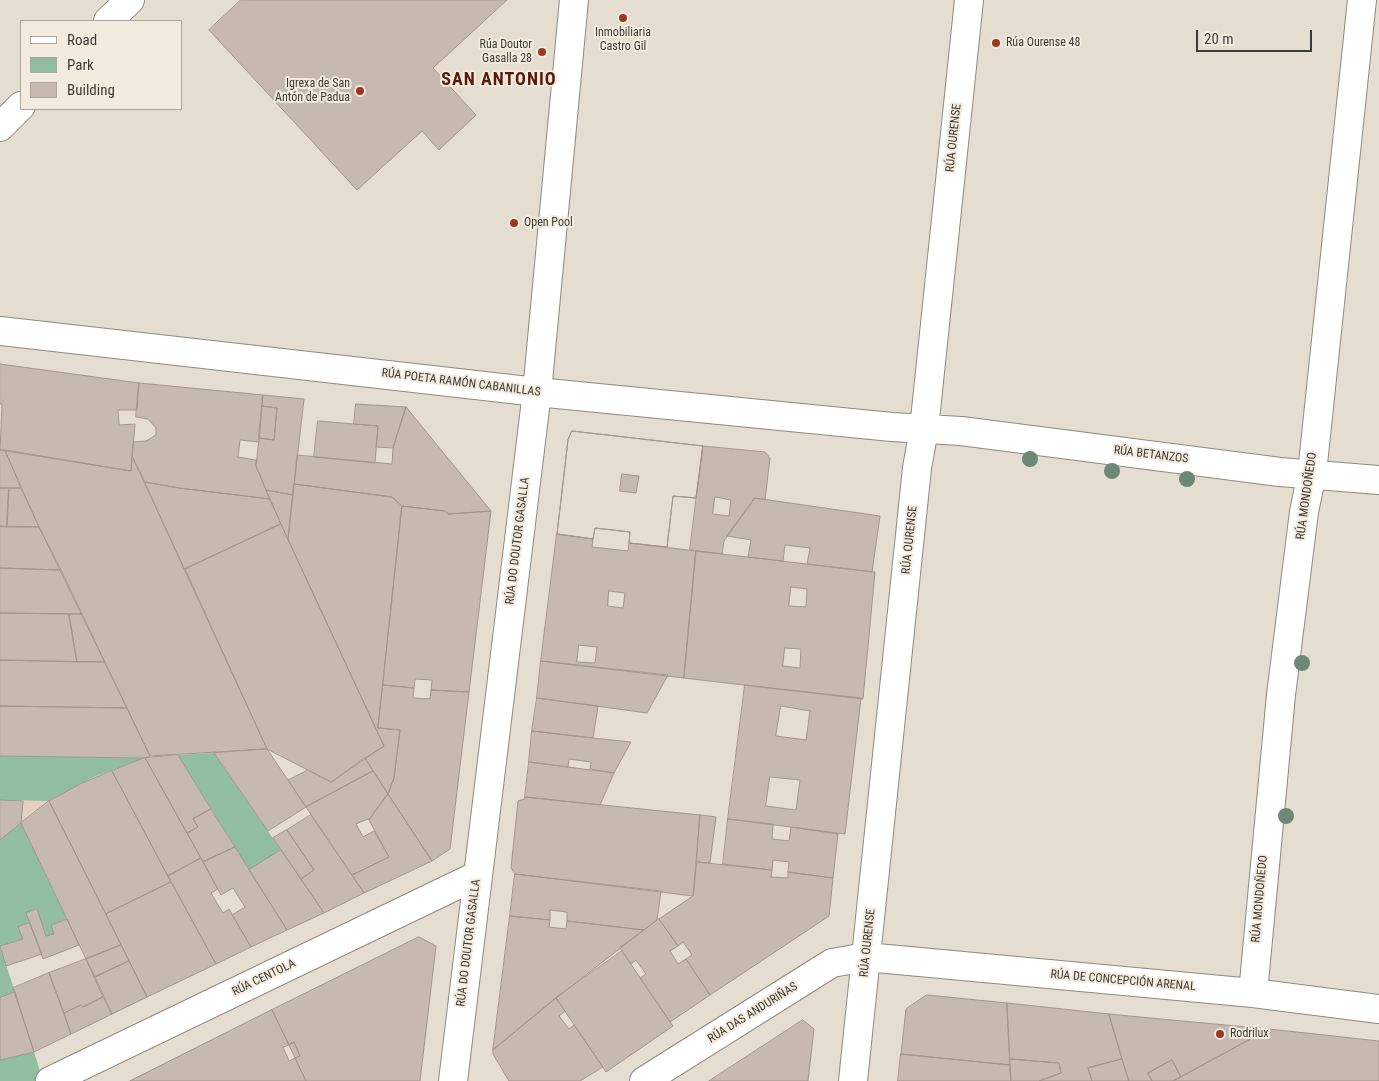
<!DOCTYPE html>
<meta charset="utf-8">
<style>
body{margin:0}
#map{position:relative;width:1379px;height:1081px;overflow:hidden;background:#e6ddd1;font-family:"Roboto Condensed",sans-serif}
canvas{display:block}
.legend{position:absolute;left:20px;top:20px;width:162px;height:90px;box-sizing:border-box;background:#f3ebde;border:1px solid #aba59b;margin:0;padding:6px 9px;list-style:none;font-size:15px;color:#3e3b36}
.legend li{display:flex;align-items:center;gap:10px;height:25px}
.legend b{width:25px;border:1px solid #aba59b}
.scale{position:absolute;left:1196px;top:30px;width:116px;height:22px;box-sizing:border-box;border:2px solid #3e3b36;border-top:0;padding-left:6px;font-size:15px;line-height:18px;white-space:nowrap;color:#3e3b36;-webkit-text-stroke:4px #f3ebde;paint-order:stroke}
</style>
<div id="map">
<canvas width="1379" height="1081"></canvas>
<ul class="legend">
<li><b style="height:6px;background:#fff"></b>Road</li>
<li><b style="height:14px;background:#91bda1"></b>Park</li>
<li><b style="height:14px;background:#c6b9b0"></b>Building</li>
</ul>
<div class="scale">20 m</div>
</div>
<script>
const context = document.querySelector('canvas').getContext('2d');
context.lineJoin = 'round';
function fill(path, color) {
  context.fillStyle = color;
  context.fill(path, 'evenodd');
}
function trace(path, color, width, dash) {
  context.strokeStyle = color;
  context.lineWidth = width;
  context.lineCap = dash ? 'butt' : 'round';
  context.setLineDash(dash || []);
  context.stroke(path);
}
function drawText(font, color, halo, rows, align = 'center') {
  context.font = font + ' "Roboto Condensed",sans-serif';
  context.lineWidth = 4;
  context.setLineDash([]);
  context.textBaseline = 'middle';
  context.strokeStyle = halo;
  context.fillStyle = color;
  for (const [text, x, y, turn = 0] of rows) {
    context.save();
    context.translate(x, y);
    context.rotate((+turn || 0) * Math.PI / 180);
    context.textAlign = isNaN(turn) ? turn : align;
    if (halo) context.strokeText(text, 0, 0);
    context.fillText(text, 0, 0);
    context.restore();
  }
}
fill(new Path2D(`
 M0,800L49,801L0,840Z`), '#e3d1c1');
fill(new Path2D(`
 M214,753L281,850L249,870L178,755Z
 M0,756L144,758L94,777L49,801L0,800Z
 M21,823L67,919L51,925L54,934L46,936L37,909L26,913L30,923L18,927L23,939L0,946V840Z
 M0,947L15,992L0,998Z
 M34,1052L43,1081H0V1060Z`), '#91bda1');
const building = new Path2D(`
 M241,0H507L433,68L476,115L439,150L422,131L357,190L209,30Z
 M0,364L139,383L137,410H118L119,425L135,424L131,471L0,450L2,404H0Z
 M139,383L263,395L259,442L240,440L238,457L256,460V466L270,499L179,488L145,482L132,456L133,442L146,441L156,435V428L148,419L136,417Z
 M263,395L304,399L293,495L266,490L256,466L259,438L274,440L277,408L262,406Z
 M356,404L406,407L393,448L376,447L378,426L354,424Z
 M262,406L277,408L274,440L259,438Z
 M406,407L491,511L448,514L445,511L402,506L392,497L294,484L297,455L392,464L393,448Z
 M318,421L378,426L375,463L314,457Z
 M572,431L703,446L696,498L673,496L667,547L629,543L630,532L595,528L593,539L557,534L568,440ZM622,474L639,476L636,493L620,491Z
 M572,431L703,446L696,498L673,496L667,547L629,543L630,532L595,528L593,539L557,534L568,440Z
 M703,446L765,452L770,458L765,500L755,498L724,541L722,554L690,550ZM715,497L731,500L729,516L713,514Z
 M0,450H5L21,488H0Z
 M5,450L131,471L132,456L267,749L150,756L39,527Z
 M145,482L179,488L270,499L281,524L185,569Z
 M294,484L392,497L402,506L378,728L400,730L394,778L388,794L365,758L384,746L288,540Z
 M0,488H9L7,527L0,526Z
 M9,488H21L39,527H7Z
 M266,490L293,495L288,540L281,524Z
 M755,498L880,516L872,572L807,564L810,548L785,545L783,561L748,557L751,540L727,536Z
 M402,506L445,511L448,514L491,511L469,692L431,690L432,680L415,679L414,688L383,685Z
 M281,524L384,746L331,782L267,749L185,569Z
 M0,526L39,527L61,570L0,568Z
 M557,534L593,539L592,547L628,551L629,543L696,551L684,678L541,661ZM609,591L625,593L623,608L608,606ZM579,645L597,647L595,663L577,662Z
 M696,551L875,572L863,699L684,678ZM791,587L807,589L806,607L789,606ZM785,648L801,649L800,668L783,666Z
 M0,568L61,570L82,614L0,613Z
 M0,613L69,614L77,662L0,660Z
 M69,614H82L105,662H77Z
 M0,660L105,662L127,708L0,706Z
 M541,661L668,675L647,713L537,698Z
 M383,685L414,688L413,698L430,699L431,690L469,692L450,849L432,861L388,794L394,778L400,730L378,728Z
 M745,685L861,698L845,834L728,819ZM781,706L810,711L806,740L776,736ZM770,777L800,780L796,810L766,806Z
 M537,698L598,706L593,738L532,731Z
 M0,706L127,708L150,756L144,758L0,756Z
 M532,731L593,738L631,742L614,773L590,769L591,762L569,759L568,767L529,762Z
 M267,749L306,807L268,831L214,753Z
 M178,755L211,809L193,819L198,827L187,833L145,758Z
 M145,758L201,858L168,876L112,771Z
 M365,758L373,771L306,807L288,780L308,770L331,782Z
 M529,762L568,767L614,773L600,805L525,797Z
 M112,771L171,882L106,914L49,801L80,784Z
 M373,771L388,794L369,820L368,819L356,824L363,837L374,831L389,857L352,875L306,807Z
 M388,794L432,861L364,893L352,875L389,857L369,820Z
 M525,797L700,815L693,896L515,874L511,868L518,801L524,799Z
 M0,800L23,801L21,823L0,840Z
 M49,801L121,945L86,959L21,823Z
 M211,809L235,847L203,862L187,833L198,827L193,819Z
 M311,815L364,893L324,913L301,879L314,870L287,830Z
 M700,815L716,817L710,863L697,862Z
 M728,819L773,824L772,839L789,841L791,827L838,834L833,878L788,872L789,862L773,860L772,870L723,864Z
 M287,830L314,870L301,879L273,838Z
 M235,847L287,930L251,947L232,915L245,907L233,888L221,895L203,862Z
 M281,850L324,913L287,930L249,870Z
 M201,858L218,889L211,893L223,913L229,909L251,947L216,964L168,876Z
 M697,862L772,870L771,877L788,878V872L833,878L829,916L710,995L686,959L692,955L683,942L678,946L659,919L693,896Z
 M515,874L661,891L657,920L644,930L567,921V912L550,910V920L510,916Z
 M171,882L216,964L147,997L106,914Z
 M37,909L46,936L54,934L51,925L67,919L79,945L43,959L26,913Z
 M510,916L550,920L549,927L566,929L567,921L644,930L556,998L493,1050Z
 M659,919L678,946L670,951L678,964L686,959L710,995L670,1022L640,978L646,974L636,960L631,964L620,948Z
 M30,923L42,954L6,966L0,946L23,939L18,927Z
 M419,937L436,946L420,1081H306L295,1058L300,1056L294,1042L289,1045L272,1010Z
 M121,945L129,961L95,977L86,959Z
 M622,951L673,1026L606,1072L556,998Z
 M86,959L103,997L83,1007L81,1005L64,1013L49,973Z
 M129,961L147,997L112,1014L95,977Z
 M49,973L71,1034L34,1052L13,988Z
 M15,992L34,1052L0,1060V998Z
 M927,995L1007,1003L1010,1065L901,1054L906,1009Z
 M103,997L112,1014L71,1034L64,1013L81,1005L83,1007Z
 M556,998L565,1011L559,1016L569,1029L574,1025L603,1067L580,1081H509L493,1054V1050Z
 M1007,1003L1109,1014L1122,1059L1088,1068L1092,1081H1039L1061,1073L1059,1063L1010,1059Z
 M272,1010L289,1045L283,1047L289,1061L295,1058L306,1081H130Z
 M1109,1014L1182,1021L1269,1029L1181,1077L1172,1060L1148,1073L1152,1081H1129Z
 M803,1020L814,1029L808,1081H709Z
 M1269,1029L1379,1041V1081H1173Z
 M294,1042L300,1056L295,1058L289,1045Z
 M901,1054L1010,1065L1011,1081H898Z
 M1010,1059L1059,1063L1061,1073L1039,1081H1011Z
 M1122,1059L1129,1081H1092L1088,1068Z
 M1172,1060L1181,1077L1173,1081H1152L1148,1073Z`);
fill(building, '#c6b9b0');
trace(building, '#a2958d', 1);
const minor = new Path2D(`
 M108,21L130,0
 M0,127L21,106
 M0,331L537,392L892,427L961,431L1280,472L1379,480
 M1253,993L1281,695L1304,512L1312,473L1362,0
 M50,1081L478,875
 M453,1081L537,392L574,0
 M644,1081L832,963L866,957L1253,993L1379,1009
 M853,1081L917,468L924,429L969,0`);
trace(minor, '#90887c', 30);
trace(minor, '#fff', 28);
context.fillStyle = '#6c8975';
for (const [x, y] of [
 [1030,459],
 [1112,471],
 [1187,479],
 [1302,663],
 [1286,816]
]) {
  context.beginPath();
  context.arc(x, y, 8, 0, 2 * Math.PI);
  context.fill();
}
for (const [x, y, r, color] of [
 [623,18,5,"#9f3620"],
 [996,43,5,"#9f3620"],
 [542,52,5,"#9f3620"],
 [360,91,5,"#9f3620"],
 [514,223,5,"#9f3620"],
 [1220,1034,5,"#9f3620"]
]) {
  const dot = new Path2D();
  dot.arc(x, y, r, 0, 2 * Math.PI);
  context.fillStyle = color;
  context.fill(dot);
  trace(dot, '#f3ebde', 2);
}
drawText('12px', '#3e3b36', '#f3ebde', [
 ["Inmobiliaria",623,33,"center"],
 ["Castro Gil",623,47,"center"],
 ["Rúa Ourense 48",1006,43],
 ["Rúa Doutor",532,45,"right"],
 ["Gasalla 28",532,59,"right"],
 ["Igrexa de San",350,84,"right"],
 ["Antón de Padua",350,98,"right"],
 ["Open Pool",524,223],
 ["Rodrilux",1230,1034]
], 'left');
drawText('12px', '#3e3b36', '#f3ebde', [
 ["RÚA OURENSE",954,138,-84],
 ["RÚA POETA RAMÓN CABANILLAS",461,383,7],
 ["RÚA BETANZOS",1151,455,7],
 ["RÚA MONDOÑEDO",1307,496,-82],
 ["RÚA OURENSE",910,540,-84],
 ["RÚA DO DOUTOR GASALLA",518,541,-83],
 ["RÚA MONDOÑEDO",1260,899,-85],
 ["RÚA DO DOUTOR GASALLA",469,943,-83],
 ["RÚA OURENSE",868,943,-84],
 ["RÚA CENTOLA",264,978,-26],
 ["RÚA DE CONCEPCIÓN ARENAL",1123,981,5],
 ["RÚA DAS ANDURIÑAS",753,1013,-32]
]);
context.letterSpacing = '1px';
drawText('bold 18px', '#5b190a', '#f3ebde', [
 ["SAN ANTONIO",499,80]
]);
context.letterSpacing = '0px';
</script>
